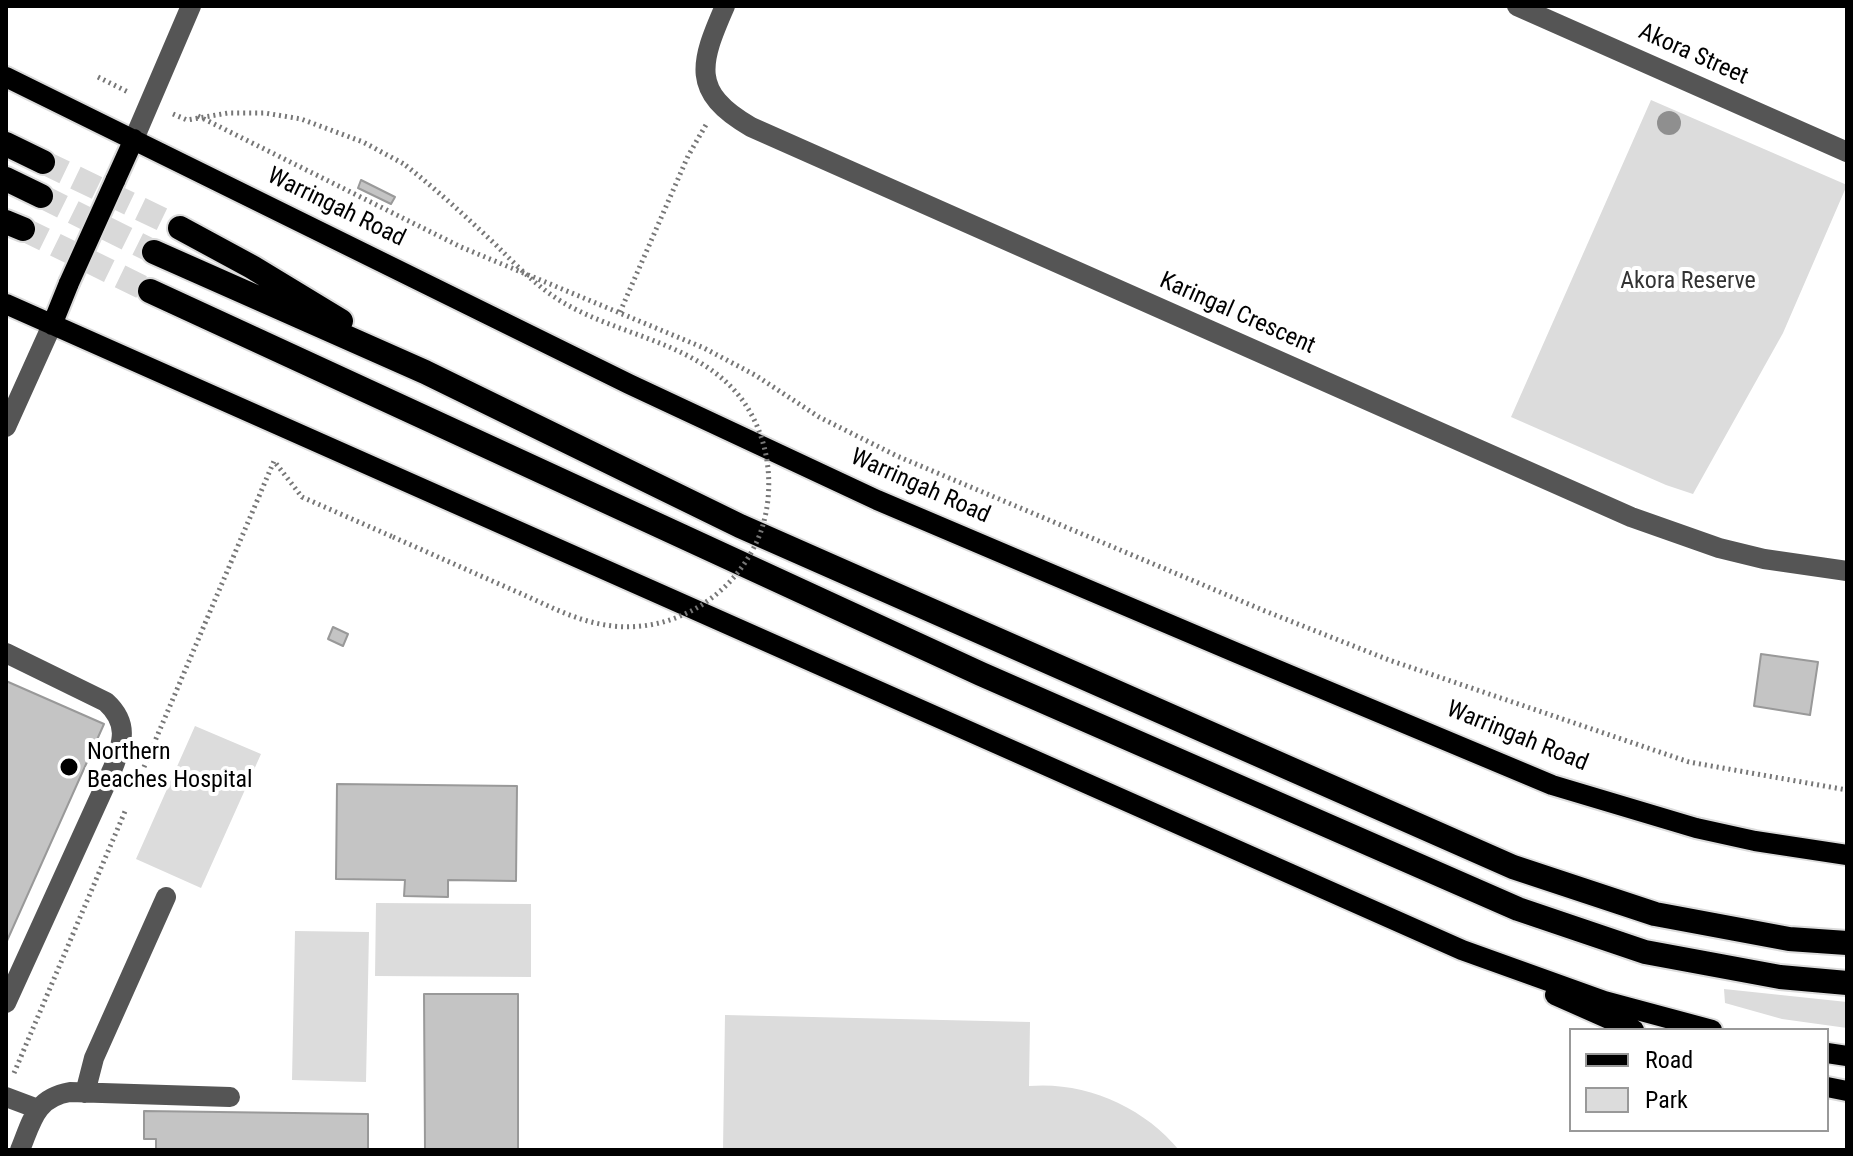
<!DOCTYPE html>
<style>
body{margin:0}
#map{position:relative;width:1853px;height:1156px;overflow:hidden;background:#fff;font-family:"Roboto Condensed",sans-serif}
canvas{display:block}
.frame{position:absolute;inset:0;border:8px solid #000;pointer-events:none}
.legend{position:absolute;left:1569px;top:1028px;width:260px;height:104px;box-sizing:border-box;background:#fff;border:2px solid #999;margin:0;padding:10px 14px;list-style:none;font-size:24px;color:#000}
.legend li{display:flex;align-items:center;gap:16px;height:40px}
.legend b{width:40px;border:2px solid #999}
</style>
<div id="map">
<canvas width="1853" height="1156"></canvas>
<div class="frame"></div>
<ul class="legend">
<li><b style="height:10px;background:#000"></b>Road</li>
<li><b style="height:22px;background:#dcdcdc"></b>Park</li>
</ul>
</div>
<script>
const context = document.querySelector('canvas').getContext('2d');
context.lineJoin = 'round';
function fill(path, color) {
  context.fillStyle = color;
  context.fill(path, 'evenodd');
}
function trace(path, color, width, dash) {
  context.strokeStyle = color;
  context.lineWidth = width;
  context.lineCap = dash ? 'butt' : 'round';
  context.setLineDash(dash || []);
  context.stroke(path);
}
function drawText(font, color, halo, rows, align = 'center') {
  context.font = font + ' "Roboto Condensed",sans-serif';
  context.lineWidth = 8;
  context.setLineDash([]);
  context.textBaseline = 'middle';
  context.strokeStyle = halo;
  context.fillStyle = color;
  for (const [text, x, y, turn = 0] of rows) {
    context.save();
    context.translate(x, y);
    context.rotate((+turn || 0) * Math.PI / 180);
    context.textAlign = isNaN(turn) ? turn : align;
    if (halo) context.strokeText(text, 0, 0);
    context.fillText(text, 0, 0);
    context.restore();
  }
}
fill(new Path2D(`
 M1651,100L1847,185L1783,333L1693,494L1666,485L1511,417Z
 M195,726L261,754L201,888L136,859Z
 M376,903L531,904V977L375,976Z
 M295,931L369,932L366,1082L292,1080Z
 M1724,989L1847,1002V1028L1782,1019L1725,1003Z
 M725,1015L1030,1022L1029,1086C1085,1081 1144,1107 1179,1150H723Z`), '#dcdcdc');
const building = new Path2D(`
 M361,180L395,197L391,204L358,188Z
 M333,627L348,634L343,646L328,639Z
 M1761,654L1818,662L1810,715L1754,706Z
 M6,681L104,724L6,943Z
 M337,784L517,786L516,881L448,880V897L404,896L405,880L336,879Z
 M424,994H518V1150H425Z
 M144,1111L368,1114V1150H156V1139H144Z`);
fill(building, '#c4c4c4');
trace(building, '#999', 2);
trace(new Path2D(`
 M43,162L180,228
 M41,196L154,252
 M23,229L150,291`), '#d9d9d9', 24, [24, 12]);
const major = new Path2D(`
 M6,77L629,384L877,500L1237,653L1552,785L1696,828L1755,841L1847,855
 M115,181L134,139
 M6,304L1462,950L1604,1001L1712,1030
 M52,325L69,283
 M1555,995L1634,1030
 M1827,1053L1847,1056
 M1827,1087L1847,1091`);
const highway = new Path2D(`
 M6,144L43,162
 M6,179L41,196
 M6,222L23,229
 M180,228L252,267L341,321
 M154,252L425,372L740,526L1513,867L1655,914L1789,939L1847,943
 M150,291L981,674L1518,909L1645,952L1780,977L1847,983`);
trace(major, '#dbdbdb', 24);
trace(highway, '#dbdbdb', 28);
trace(new Path2D(`
 M98,77L128,92
 M173,114L187,120L228,113H265L301,119L363,142L404,164
 M198,116L461,247L704,348L755,375L819,417L897,456L1265,611L1389,660L1689,762L1847,790
 M620,312L688,156L707,123
 M144,767L274,461L302,497L393,537
 M14,1073L126,809`), '#777', 5, [2, 4]);
trace(new Path2D(`
 M725,6C700,63 690,92 751,127L1631,517L1719,548L1764,559L1847,571
 M1517,6L1847,152
 M134,139L191,6
 M6,427L52,325
 M6,653L106,702C129,723 123,742 113,768L6,1003
 M85,1093L94,1058L166,897
 M6,1097L38,1109
 M20,1150C32,1121 35,1098 70,1092L230,1097`), '#555', 20);
trace(major, '#000', 20);
trace(highway, '#000', 24);
const majorBridge = new Path2D(`
 M69,283L115,181`);
trace(majorBridge, '#dbdbdb', 24, []);
trace(new Path2D(`
 M393,537C434,555 474,573 515,591C543,603 570,618 600,624C668,638 735,598 760,534C776,490 770,439 743,401C701,343 622,337 564,303C538,288 516,265 495,244C465,216 436,189 404,164`), '#777', 5, [2, 4]);
trace(majorBridge, '#000', 20);
context.fillStyle = '#8f8f8f';
for (const [x, y] of [
 [1669,123]
]) {
  context.beginPath();
  context.arc(x, y, 12, 0, 2 * Math.PI);
  context.fill();
}
for (const [x, y, r, color] of [
 [69,767,10,"#000"]
]) {
  const dot = new Path2D();
  dot.arc(x, y, r, 0, 2 * Math.PI);
  context.fillStyle = color;
  context.fill(dot);
  trace(dot, '#fff', 3);
}
drawText('24px', '#000', '#fff', [
 ["Akora Street",1693,55,24],
 ["Warringah Road",336,208,26],
 ["Karingal Crescent",1237,314,24],
 ["Warringah Road",920,487,24],
 ["Warringah Road",1517,737,22]
]);
drawText('24px', '#333', '#fff', [
 ["Akora Reserve",1688,282]
]);
drawText('24px', '#000', '#fff', [
 ["Northern",87,753],
 ["Beaches Hospital",87,781]
], 'left');
</script>
